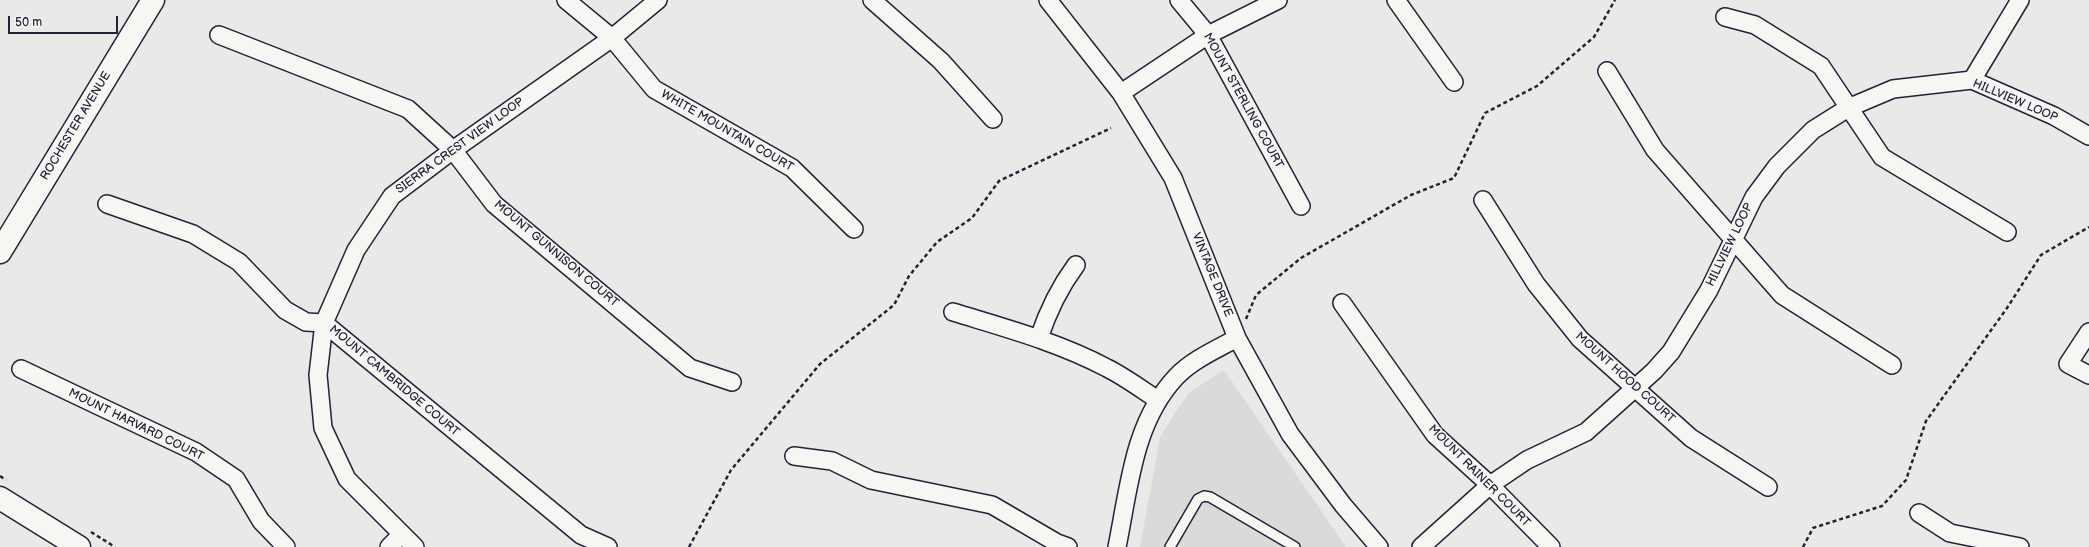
<!DOCTYPE html>
<style>
body{margin:0}
#map{position:relative;width:2089px;height:547px;overflow:hidden;background:#e9e9e7;font-family:"Balsamiq Sans",sans-serif}
canvas{display:block}
.scale{position:absolute;left:8px;top:16px;width:110px;height:18px;box-sizing:border-box;border:2px solid #22223b;border-top:0;padding-left:5px;font-size:12px;line-height:14px;white-space:nowrap;color:#22223b;-webkit-text-stroke:3px #f6f6f2;paint-order:stroke}
</style>
<div id="map">
<canvas width="2089" height="547"></canvas>
<div class="scale">50 m</div>
</div>
<script>
const context = document.querySelector('canvas').getContext('2d');
context.lineJoin = 'round';
function fill(path, color) {
  context.fillStyle = color;
  context.fill(path, 'evenodd');
}
function trace(path, color, width, dash) {
  context.strokeStyle = color;
  context.lineWidth = width;
  context.lineCap = dash ? 'butt' : 'round';
  context.setLineDash(dash || []);
  context.stroke(path);
}
function drawText(font, color, halo, rows, align = 'center') {
  context.font = font + ' "Balsamiq Sans",sans-serif';
  context.lineWidth = 3;
  context.setLineDash([]);
  context.textBaseline = 'middle';
  context.strokeStyle = halo;
  context.fillStyle = color;
  for (const [text, x, y, turn = 0] of rows) {
    context.save();
    context.translate(x, y);
    context.rotate((+turn || 0) * Math.PI / 180);
    context.textAlign = isNaN(turn) ? turn : align;
    if (halo) context.strokeText(text, 0, 0);
    context.fillText(text, 0, 0);
    context.restore();
  }
}
fill(new Path2D(`
 M1224,370L1346,547H1140L1160,438L1174,414L1190,392Z`), '#dadada');
const lane = new Path2D(`
 M1170,547L1198,499L1204,496L1210,497L1295,547`);
const street = new Path2D(`
 M566,0L612,38L654,89L792,168L854,229
 M872,0L941,61L993,119
 M1048,0L1121,93L1173,178L1237,338L1290,434L1343,505L1379,547
 M1179,0L1208,35L1301,206
 M1396,0L1454,82
 M1725,17L1755,25L1821,66L1882,157L2007,232
 M219,35L408,109L453,150L494,204L690,368L732,382
 M1607,71L1655,150L1782,295L1892,365
 M1972,80L2020,0
 M1121,93L1208,35L1278,0
 M1483,200L1536,284L1580,339L1691,438L1768,487
 M107,204L193,234L239,262L285,310L306,322L324,323L581,535L608,547
 M1342,303L1435,435L1490,485L1551,547
 M953,312C1005,328 1058,342 1107,368C1125,377 1141,389 1158,400
 M2089,332L2068,364L2089,375
 M1039,338C1048,311 1059,288 1076,265
 M21,369L196,452L236,479L261,521L286,547
 M794,456L832,461L871,480L992,505L1057,543L1068,547
 M1919,513L1950,533L2020,547
 M389,547L401,535
 M415,547L347,479L323,428L318,375L324,323L356,250L392,196L453,150L612,38L658,0
 M1117,547C1129,489 1133,423 1176,377C1192,360 1217,349 1237,338
 M1421,547L1490,485L1527,460L1586,432L1654,371L1671,352L1709,290L1754,197L1777,166L1813,130L1848,108L1893,89L1972,80L2054,116L2089,136`);
const secondary = new Path2D(`
 M0,252L153,0
 M0,498L79,547`);
trace(lane, '#22223b', 12);
trace(street, '#22223b', 20);
trace(secondary, '#22223b', 25);
trace(new Path2D(`
 M1246,319L1256,295L1301,258L1411,195L1454,178L1485,113L1537,86L1594,37L1615,0
 M0,476L6,480
 M91,532L115,547
 M689,547L731,470L820,364L894,305L909,276L937,242L972,218L999,181L1111,128
 M1803,547L1813,528L1882,506L1906,480L1926,421L2007,308L2041,255L2089,227`), '#22223b', 2.5, [4, 3]);
trace(lane, '#f6f6f2', 9);
trace(street, '#f6f6f2', 17);
trace(secondary, '#f6f6f2', 22);
drawText('12px', '#22223b', '#f6f6f2', [
 ["MOUNT STERLING COURT",1243,101,61],
 ["HILLVIEW LOOP",2015,101,23],
 ["ROCHESTER AVENUE",76,126,-59],
 ["WHITE MOUNTAIN COURT",727,131,30],
 ["SIERRA CREST VIEW LOOP",460,146,-36],
 ["HILLVIEW LOOP",1730,245,-64],
 ["MOUNT GUNNISON COURT",556,254,40],
 ["VINTAGE DRIVE",1212,275,68],
 ["MOUNT HOOD COURT",1625,378,42],
 ["MOUNT CAMBRIDGE COURT",394,381,40],
 ["MOUNT HARVARD COURT",136,425,26],
 ["MOUNT RAINER COURT",1479,476,45]
]);
</script>
